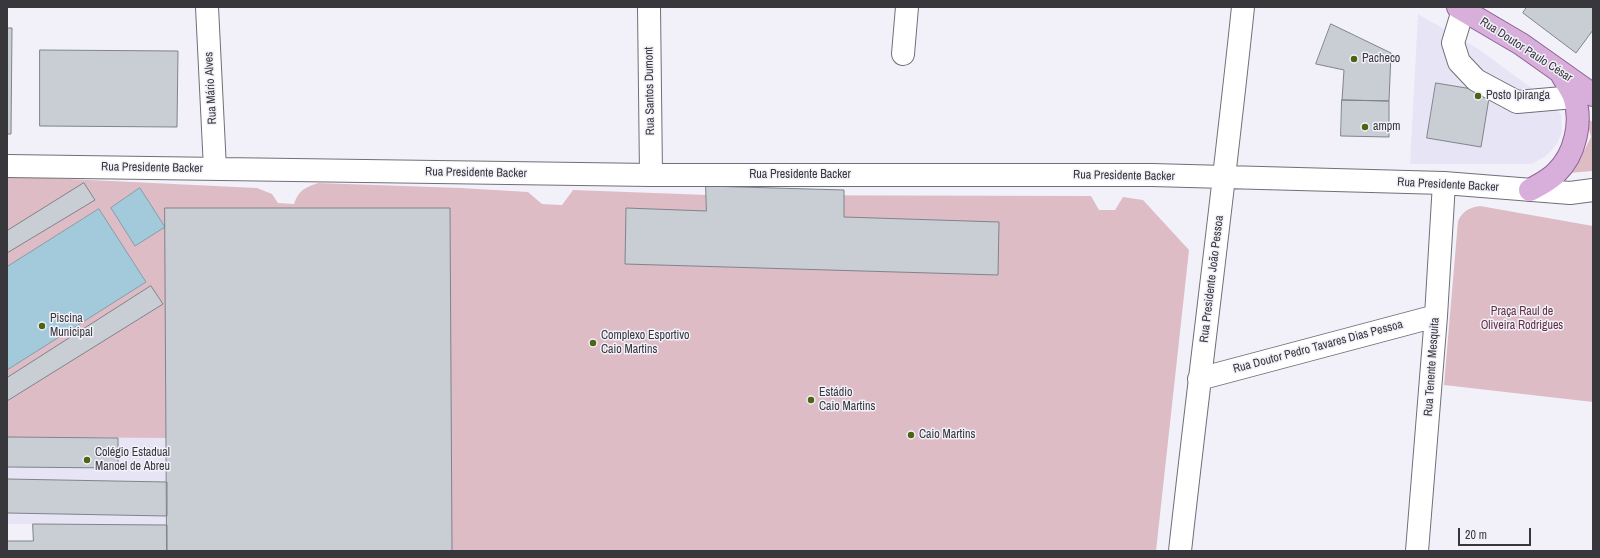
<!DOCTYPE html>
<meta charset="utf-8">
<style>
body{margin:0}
#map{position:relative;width:1600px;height:558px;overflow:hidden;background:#f2f1fa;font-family:"Archivo Narrow",sans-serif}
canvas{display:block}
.frame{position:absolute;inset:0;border:8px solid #38373b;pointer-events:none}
.scale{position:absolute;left:1458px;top:528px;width:73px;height:18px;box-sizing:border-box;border:2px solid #38373b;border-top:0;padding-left:5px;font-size:12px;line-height:14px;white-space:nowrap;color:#38373b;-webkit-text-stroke:3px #f2f1fa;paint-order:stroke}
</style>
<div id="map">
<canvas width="1600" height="558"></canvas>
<div class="frame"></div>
<div class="scale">20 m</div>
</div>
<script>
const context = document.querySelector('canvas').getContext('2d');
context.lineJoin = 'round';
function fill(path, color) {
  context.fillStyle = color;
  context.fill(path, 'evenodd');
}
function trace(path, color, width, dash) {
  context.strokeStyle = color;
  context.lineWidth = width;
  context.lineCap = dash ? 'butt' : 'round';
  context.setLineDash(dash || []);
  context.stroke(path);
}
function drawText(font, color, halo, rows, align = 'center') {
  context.font = font + ' "Archivo Narrow",sans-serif';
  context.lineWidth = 3;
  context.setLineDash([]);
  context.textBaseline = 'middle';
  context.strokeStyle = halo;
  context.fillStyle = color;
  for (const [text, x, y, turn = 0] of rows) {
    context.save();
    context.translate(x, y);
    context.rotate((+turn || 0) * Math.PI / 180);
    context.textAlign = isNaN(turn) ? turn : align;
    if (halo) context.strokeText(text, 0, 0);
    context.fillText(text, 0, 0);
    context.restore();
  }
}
fill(new Path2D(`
 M1418,14L1477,48L1552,103L1561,115L1562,132L1557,144L1546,156L1532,164H1410Z
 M7,437L167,438V525L7,524Z`), '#e7e5f5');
fill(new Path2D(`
 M1586,118L1593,122V171L1568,173L1581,157L1591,137Z
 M7,176L257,188L272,194L278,203L294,204C299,190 304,188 318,183L461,188L528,192L542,204L562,205L573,190L708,195L1091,196L1099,210H1115L1123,197L1143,200L1189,250L1156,551H167V438L7,437Z
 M1480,206L1593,226V402L1444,385L1458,221C1463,211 1468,208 1480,206Z`), '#ddbcc6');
const water = new Path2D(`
 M140,188L165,227L135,246L111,208Z
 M99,209L146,282L7,370V267Z`);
fill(water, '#a3cada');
trace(water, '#839eaa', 1);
const building = new Path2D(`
 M1527,7H1593V30L1576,53L1523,13Z
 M1331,24L1391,53L1389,101L1342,100L1344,70L1316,64Z
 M7,28H12L11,134H7Z
 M40,50L178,51L177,127L40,126Z
 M1436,83L1490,92L1481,147L1427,138Z
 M1342,100L1389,101V137L1341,136Z
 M84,183L95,200L7,253V231Z
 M706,186L844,190V217L999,222L998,275L625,264L626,208L706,211Z
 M165,208H450L452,551H167Z
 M151,286L163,304L7,401V378Z
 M7,437L118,438V468L7,467Z
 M7,479L167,482V516L7,513Z
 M33,524L167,525V551H7V541H33Z`);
fill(building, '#c9ced5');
trace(building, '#7f848b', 1);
const minor = new Path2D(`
 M207,7L215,169
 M649,7L651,175
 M1463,10L1453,43L1459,62L1476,80L1517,102L1574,97
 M903,54L907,7
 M7,166L651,175H1152L1444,183L1570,193L1593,190
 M1199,379L1436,316
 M1180,551C1200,370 1224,189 1243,7
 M1417,551L1436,316L1444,183`);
const major = new Path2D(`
 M1458,7L1521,44L1593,95
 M1530,190C1539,185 1548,181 1556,173C1575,155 1583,122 1574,96C1571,89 1566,82 1562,75`);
trace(minor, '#706f76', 24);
trace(major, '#8e6293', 24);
trace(minor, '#fff', 22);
trace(major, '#d7afda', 22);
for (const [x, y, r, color] of [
 [1354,59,4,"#4c6414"],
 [1478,96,4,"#4c6414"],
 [1365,127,4,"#4c6414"],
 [42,326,4,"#4c6414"],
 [593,343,4,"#4c6414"],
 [811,400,4,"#4c6414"],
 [911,435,4,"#4c6414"],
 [87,460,4,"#4c6414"]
]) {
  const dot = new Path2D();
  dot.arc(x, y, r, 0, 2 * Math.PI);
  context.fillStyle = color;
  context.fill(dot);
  trace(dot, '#f2f1fa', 1.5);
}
drawText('12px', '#38373b', '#f2f1fa', [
 ["Rua Doutor Paulo César",1526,50,33],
 ["Rua Mário Alves",211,88,-93],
 ["Rua Santos Dumont",650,91,-91],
 ["Rua Presidente Backer",152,168,1],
 ["Rua Presidente Backer",476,173,1],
 ["Rua Presidente Backer",800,175],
 ["Rua Presidente Backer",1124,176,1],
 ["Rua Presidente Backer",1448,185,3],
 ["Rua Presidente João Pessoa",1212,279,-83],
 ["Rua Doutor Pedro Tavares Dias Pessoa",1318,347,-15],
 ["Rua Tenente Mesquita",1432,367,-86]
]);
drawText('12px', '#38373b', '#f2f1fa', [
 ["Pacheco",1362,59],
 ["Posto Ipiranga",1486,96],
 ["ampm",1373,127],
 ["Piscina",50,319],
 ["Municipal",50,333],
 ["Complexo Esportivo",601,336],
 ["Caio Martins",601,350],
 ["Estádio",819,393],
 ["Caio Martins",819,407],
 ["Caio Martins",919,435],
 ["Colégio Estadual",95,453],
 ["Manoel de Abreu",95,467]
], 'left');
drawText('12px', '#622f42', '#f2f1fa', [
 ["Praça Raul de",1522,312],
 ["Oliveira Rodrigues",1522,326]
]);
</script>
